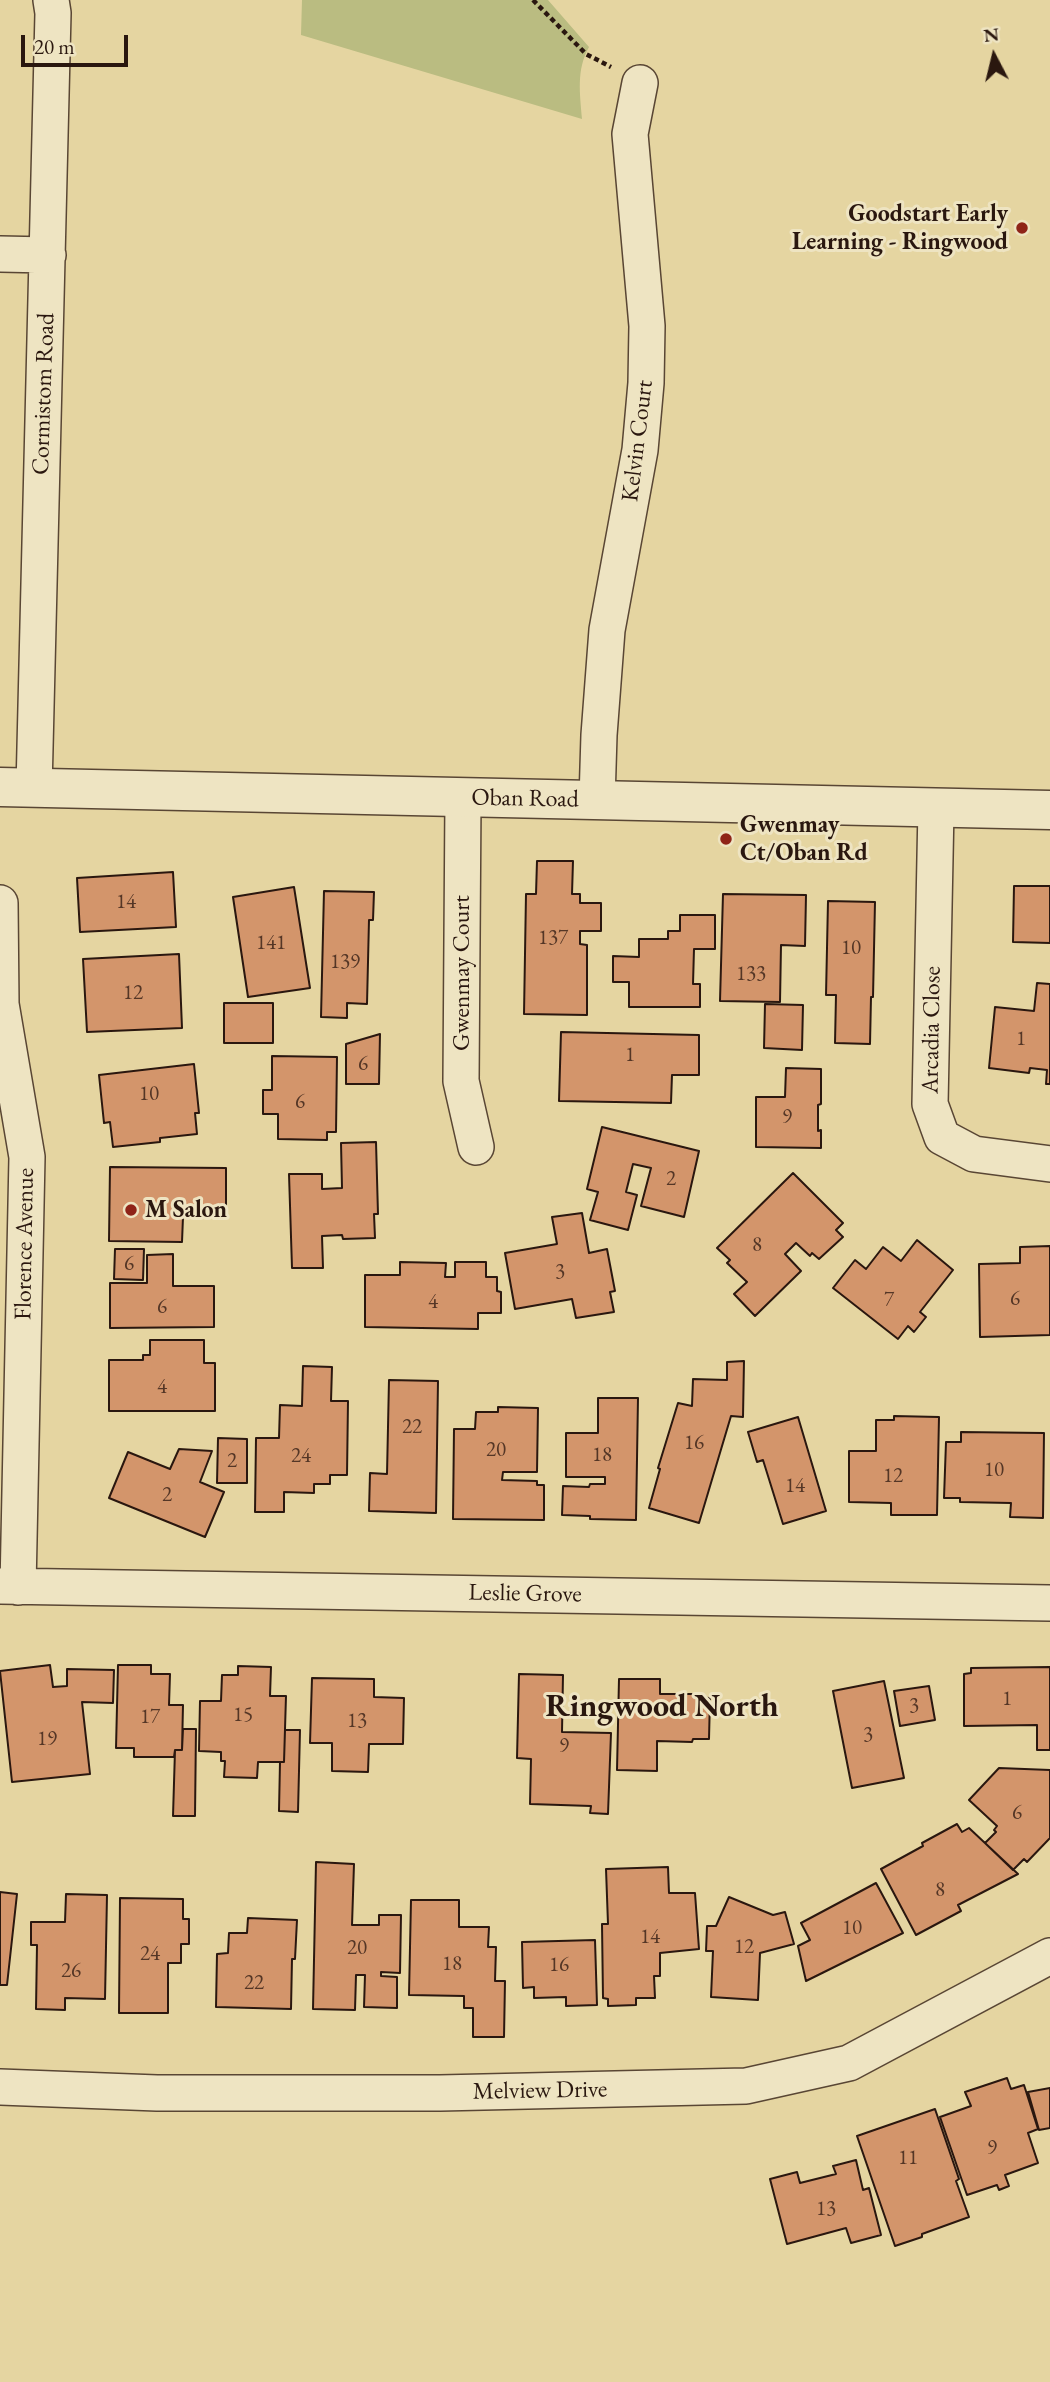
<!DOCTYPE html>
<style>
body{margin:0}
#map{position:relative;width:1050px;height:2382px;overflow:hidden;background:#e5d5a1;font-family:"EB Garamond",serif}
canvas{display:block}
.north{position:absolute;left:959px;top:21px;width:70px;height:70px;-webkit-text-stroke:5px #eee4c2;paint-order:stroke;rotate:353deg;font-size:19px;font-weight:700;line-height:28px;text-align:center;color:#2a170f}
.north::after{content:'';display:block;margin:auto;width:24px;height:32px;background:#2a170f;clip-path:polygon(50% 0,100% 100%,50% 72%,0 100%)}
.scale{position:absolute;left:21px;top:35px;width:107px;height:32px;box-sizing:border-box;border:4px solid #2a170f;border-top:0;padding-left:9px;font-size:21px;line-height:24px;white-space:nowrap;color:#2a170f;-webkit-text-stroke:5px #eee4c2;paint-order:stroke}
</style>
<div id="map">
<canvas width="1050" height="2382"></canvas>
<div class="north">N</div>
<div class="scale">20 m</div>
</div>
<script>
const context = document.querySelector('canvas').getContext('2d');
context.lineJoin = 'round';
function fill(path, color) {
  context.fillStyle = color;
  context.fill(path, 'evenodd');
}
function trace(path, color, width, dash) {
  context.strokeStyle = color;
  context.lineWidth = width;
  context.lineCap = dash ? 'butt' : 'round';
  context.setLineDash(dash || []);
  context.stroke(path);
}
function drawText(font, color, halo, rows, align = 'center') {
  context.font = font + ' "EB Garamond",serif';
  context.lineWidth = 6;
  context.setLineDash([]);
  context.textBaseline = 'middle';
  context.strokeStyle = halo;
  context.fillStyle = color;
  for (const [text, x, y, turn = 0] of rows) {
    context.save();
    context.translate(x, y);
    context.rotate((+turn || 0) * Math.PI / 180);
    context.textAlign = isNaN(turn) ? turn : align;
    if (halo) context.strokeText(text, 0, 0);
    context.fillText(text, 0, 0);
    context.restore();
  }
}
fill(new Path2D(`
 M302,0H548L589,47C576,70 580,94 582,119L301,35Z`), '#babc81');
const building = new Path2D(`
 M537,861H573L572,894H580V903H601V931H580V944L587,945V1015L524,1014L526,894H536Z
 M173,872L176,927L80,932L77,878Z
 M1014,886H1050V943L1013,942Z
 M294,887L310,988L248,997L233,897Z
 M324,891L374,892L373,920H369L367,1004L347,1003V1018L321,1017Z
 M723,894L806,895L805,946L781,945L780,1002L720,1001Z
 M828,901L875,902L873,997H871L870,1044L835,1043L836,995H826Z
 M680,915H715V949H694L693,984H700V1007H629V982H613V956L639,957V939H668V931H680Z
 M179,954L182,1028L87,1032L83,959Z
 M1037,983L1050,984V1084H1046L1047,1070L1030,1068L1029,1073L989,1068L995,1007L1034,1011Z
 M224,1003H273V1043H224Z
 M765,1004L803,1005L802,1050L764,1048Z
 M561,1032L699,1035V1075H672L671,1103L559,1101Z
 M380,1034L379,1084H346V1044Z
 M272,1056L337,1057L336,1132H327V1140L278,1139V1114H263V1090H272Z
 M194,1064L199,1113H195L197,1134L160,1138V1142L113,1147L110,1122L104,1123L99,1075Z
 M786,1068L821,1069V1104L818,1105V1131L821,1130V1148L756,1147V1097H785Z
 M602,1127L699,1151L684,1217L641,1206L651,1168L633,1164L626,1192L637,1195L628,1230L590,1220L598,1192L587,1189Z
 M376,1142L378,1214H374L375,1238L343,1239L342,1235L322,1236L323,1268H292L289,1174H322V1189L342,1188L341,1143Z
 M110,1167L226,1168V1218L183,1217L182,1242L109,1241Z
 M793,1173L843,1223L836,1230L843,1237L819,1259L812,1253L810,1256L796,1243L785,1254L801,1271L755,1316L734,1294L747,1282L727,1263L730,1260L717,1248Z
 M582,1213L589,1253L607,1249L615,1291L610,1292L614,1312L576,1318L572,1299L515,1309L505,1253L557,1244L552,1217Z
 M917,1240L953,1270L920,1312L926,1317L914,1332L908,1326L898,1339L833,1288L855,1260L866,1269L883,1247L901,1261Z
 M1050,1246V1335L980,1337L979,1264L1020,1263V1247Z
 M115,1249H144L143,1280L114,1279Z
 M173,1254V1286H214V1327L110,1328V1283H147V1255Z
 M400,1262L446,1263L445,1277H455V1262H486V1277H497V1291L501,1292V1313H478V1329L365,1327V1275H400Z
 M150,1340H204V1363H215V1411H109V1360H143V1355H150Z
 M744,1361L743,1417L731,1416L699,1523L649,1508L660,1469L658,1468L678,1403L692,1406L693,1379L727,1380V1362Z
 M303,1366L332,1367L331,1401H348L347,1475H330V1484H314V1493L284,1492V1512H255L256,1438H279L280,1405L302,1406Z
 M389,1380L438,1381L436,1513L369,1511L370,1473L387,1474Z
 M598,1398H638L636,1520L590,1519V1516L562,1515L563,1486L589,1487L590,1484H605V1477H566V1433H598Z
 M498,1407L538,1408L537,1472H503L502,1480L537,1481V1485H544V1520L453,1519L454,1429H475L476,1412H498Z
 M894,1416L939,1417L937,1515H891V1503L849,1502V1451H876V1420H894Z
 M798,1417L826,1511L783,1524L763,1460L757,1462L748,1432Z
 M961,1432L1044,1433L1043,1518L1010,1517L1011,1503L960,1502V1498H944L946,1442H961Z
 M218,1438L247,1439V1483H217Z
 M179,1449L212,1451L200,1482L224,1492L205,1537L109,1498L128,1452L170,1469Z
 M50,1665L53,1687L67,1686V1669L114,1670L113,1703L82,1702L90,1774L12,1782L0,1671Z
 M118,1665H151V1674H170L169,1705H183L182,1750H175L174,1757H134V1748H116Z
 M238,1666L271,1667L270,1696H286L284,1762H258L257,1778L224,1777L225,1761H221V1752L199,1751L200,1701H221L222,1675H238Z
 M1050,1667V1750H1037V1725L964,1726V1674L971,1673V1668Z
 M519,1674L563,1675L562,1732L611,1733L608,1814L590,1813L591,1806L530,1804L531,1759L517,1758Z
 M312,1678L374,1679V1697L404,1698L403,1744H369L368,1772L332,1771V1743H310Z
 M619,1679H660V1694H695L694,1697L710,1698L709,1739H693L692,1742L657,1741V1771L617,1770Z
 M884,1681L904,1778L852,1788L833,1691Z
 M929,1686L935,1720L900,1726L894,1691Z
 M183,1729H196L195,1816H173L175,1750H182Z
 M285,1730H300L298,1812L279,1811L280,1762H284Z
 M999,1768L1050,1770V1838L1027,1862L1024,1859L1013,1870L985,1843L996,1832L994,1830L997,1826L969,1800Z
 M957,1824L962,1832L969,1828L1018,1874L958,1905L961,1911L916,1935L881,1869L923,1846L922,1843Z
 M316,1862L354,1864L352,1925H379V1915H401L400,1973L381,1972V1976L397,1977V2008L364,2007L365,1975H356L355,2010L313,2009Z
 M668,1867L669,1893H695L699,1949L660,1953V1976H654L655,1998H636V2005L608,2006V1999L603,1998L602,1924H608L606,1869Z
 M876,1883L903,1933L806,1981L798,1946L810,1940L801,1923Z
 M0,1892L17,1894L7,1985H0Z
 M66,1894L107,1895L105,1999L65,1998V2010L36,2009L37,1945H31V1922H65Z
 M729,1897L773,1915L785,1912L794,1944L760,1953L758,2000L711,1997L713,1951H706L707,1926H716Z
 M120,1898L183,1899V1919H189V1944H181V1963H168V2013H119Z
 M411,1900H459V1927H489L488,1947H496L495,1981H505L504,2037H473V2008H464V1996L409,1995Z
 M248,1918L297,1920L295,1959H292L291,2009L216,2007L217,1954L228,1953L229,1933H247Z
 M595,1940L597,2005L566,2006V1997L534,1998V1987L523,1988L522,1942Z
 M1007,2078L1011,2089L1024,2085L1038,2129L1028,2133L1038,2163L1005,2175L1009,2186L999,2190L997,2185L967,2195L940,2117L971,2106L965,2092Z
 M1050,2088V2128L1039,2130L1028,2092Z
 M935,2109L959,2179L956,2181L969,2217L922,2234V2237L895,2246L857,2136Z
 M856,2160L863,2190L869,2188L881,2235L851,2243L846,2228L787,2244L770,2179L797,2172L800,2183L836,2174L833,2166Z`);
fill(building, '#d3956b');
trace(building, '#2a170f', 2);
const minor = new Path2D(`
 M0,254L48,255
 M34,788L53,13L51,0
 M463,798L461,1081L476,1147
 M597,800L599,735L607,630L640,450L646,383L647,326L630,134L640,83
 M936,808L930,1104L942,1137L974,1154L1050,1164
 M0,903L1,1004L27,1157L18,1587
 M0,1586L1050,1603
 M0,2087L157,2093H440L746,2086L849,2063L1050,1956`);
const tertiary = new Path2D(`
 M0,787L1050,810`);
trace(minor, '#594634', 38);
trace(tertiary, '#594634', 41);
trace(new Path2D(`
 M533,0L586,54L611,67`), '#2a170f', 4.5, [5, 3.5]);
trace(minor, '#eee4c2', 35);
trace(tertiary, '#eee4c2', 38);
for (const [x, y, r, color] of [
 [1022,228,7,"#8f2418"],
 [726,839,7,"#8f2418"],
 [131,1210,7,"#8f2418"]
]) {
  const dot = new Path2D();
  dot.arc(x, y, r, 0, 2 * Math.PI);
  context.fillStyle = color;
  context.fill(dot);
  trace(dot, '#eee4c2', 2.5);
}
drawText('21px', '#543626', null, [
 ["14",126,902],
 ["137",553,938],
 ["141",271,943],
 ["10",851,948],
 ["139",345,962],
 ["133",751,974],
 ["12",133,993],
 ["1",1021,1039],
 ["1",630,1055],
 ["6",363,1064],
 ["10",149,1094],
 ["6",300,1102],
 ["9",787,1117],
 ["2",671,1179],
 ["8",757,1245],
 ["6",129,1264],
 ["3",560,1272],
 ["6",1015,1299],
 ["7",889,1300],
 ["4",433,1302],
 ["6",162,1307],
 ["4",162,1387],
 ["22",412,1427],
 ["16",694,1443],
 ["20",496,1450],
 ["18",602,1455],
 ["24",301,1456],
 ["2",232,1461],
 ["10",994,1470],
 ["12",893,1476],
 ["14",795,1486],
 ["2",167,1495],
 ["1",1007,1699],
 ["3",914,1706],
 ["15",243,1715],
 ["17",150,1717],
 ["13",357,1721],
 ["3",868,1735],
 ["19",47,1739],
 ["9",564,1746],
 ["6",1017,1813],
 ["8",940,1890],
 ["10",852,1928],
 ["14",650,1937],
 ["12",744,1947],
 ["20",357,1948],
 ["24",150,1954],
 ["18",452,1964],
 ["16",559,1965],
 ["26",71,1971],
 ["22",254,1983],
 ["9",992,2148],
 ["11",908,2158],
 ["13",826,2209]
]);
drawText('bold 24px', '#2a170f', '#eee4c2', [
 ["Goodstart Early",1008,214,"right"],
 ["Learning - Ringwood",1008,242,"right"],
 ["Gwenmay",740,825],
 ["Ct/Oban Rd",740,853],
 ["M Salon",145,1210]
], 'left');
drawText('24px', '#2a170f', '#eee4c2', [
 ["Cormistom Road",44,394,-88],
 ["Kelvin Court",638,441,-83],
 ["Oban Road",525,799,1],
 ["Gwenmay Court",462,973,-90],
 ["Arcadia Close",932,1030,-89],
 ["Florence Avenue",25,1244,-89],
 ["Leslie Grove",525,1594,1],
 ["Melview Drive",540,2091,-1]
]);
drawText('bold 32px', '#2a170f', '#eee4c2', [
 ["Ringwood North",662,1707]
]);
</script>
